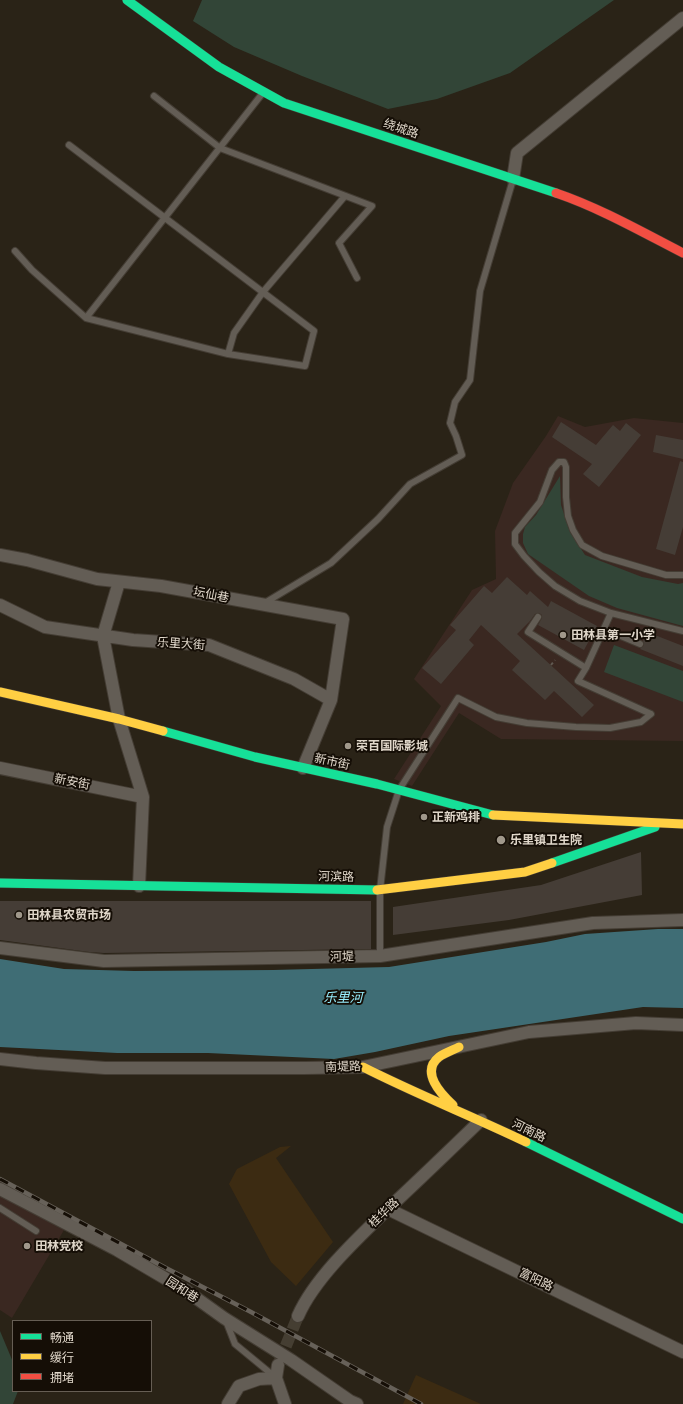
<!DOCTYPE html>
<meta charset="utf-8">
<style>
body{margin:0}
#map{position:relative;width:683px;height:1404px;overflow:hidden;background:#2a2317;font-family:Inter,"Noto Sans SC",sans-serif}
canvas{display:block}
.legend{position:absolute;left:12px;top:1320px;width:140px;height:72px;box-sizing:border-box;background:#150e06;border:1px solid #665e54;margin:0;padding:5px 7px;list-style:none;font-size:12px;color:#e0d7ca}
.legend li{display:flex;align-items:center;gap:8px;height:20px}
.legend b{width:20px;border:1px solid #665e54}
</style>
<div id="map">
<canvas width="683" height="1404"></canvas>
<ul class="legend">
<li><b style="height:5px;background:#16e098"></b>畅通</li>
<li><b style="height:5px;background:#ffcf43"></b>缓行</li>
<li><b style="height:5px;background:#f24e42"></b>拥堵</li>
</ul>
</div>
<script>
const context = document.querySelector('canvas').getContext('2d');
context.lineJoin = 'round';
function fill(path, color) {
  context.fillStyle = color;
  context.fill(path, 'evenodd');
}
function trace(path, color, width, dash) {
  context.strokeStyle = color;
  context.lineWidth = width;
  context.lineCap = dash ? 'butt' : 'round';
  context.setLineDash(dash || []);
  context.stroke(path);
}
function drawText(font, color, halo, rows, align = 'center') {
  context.font = font + ' Inter,"Noto Sans SC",sans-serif';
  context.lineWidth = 4;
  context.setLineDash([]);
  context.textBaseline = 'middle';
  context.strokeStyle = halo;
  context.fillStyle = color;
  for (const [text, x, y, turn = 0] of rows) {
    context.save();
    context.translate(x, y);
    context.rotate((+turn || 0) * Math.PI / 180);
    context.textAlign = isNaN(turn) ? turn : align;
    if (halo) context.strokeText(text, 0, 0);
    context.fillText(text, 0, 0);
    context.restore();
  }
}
fill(new Path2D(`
 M291,1146L276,1158L333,1242L296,1286L271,1262L229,1184L237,1169L280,1147Z
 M416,1375L481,1404H403Z`), '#3c2b12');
fill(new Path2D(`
 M558,416L585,427L634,418L683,423V741L501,739L459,713L412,786L394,779L441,706L414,679L472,590L496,579L495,531L513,483L546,436Z
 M0,1195L64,1230L12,1318L0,1310Z`), '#3a2821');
fill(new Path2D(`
 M202,0H614L510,73L437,99L388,109L302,76L234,47L193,21Z
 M560,476L561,505L570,532L585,555L642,577L678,584L683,583V626L617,608L589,596L528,554L523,543V534L525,527L536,515Z
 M614,645L683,671V702L604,672Z
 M0,1331L13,1362V1391H18L13,1404H0Z`), '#324537');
fill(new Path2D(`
 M658,929H683V1008L643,1007L449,1036L375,1052L334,1059L208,1053H117L0,1047V959L64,969L134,971L273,970L389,967L546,942L585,934Z`), '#3f6d75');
fill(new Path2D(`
 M561,422L596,445L613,425L620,431L626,423L641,435L599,487L583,474L592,464L552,437Z
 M656,435L683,440V459L653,452Z
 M680,461L683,462V527L675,555L656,549Z
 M507,577L527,595L530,591L548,607L551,601L597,626L584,650L538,625L542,618V615L539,613L535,614L530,621L517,634L594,705L582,717L554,691L545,700L512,670L520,661L481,625L469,640L474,645L441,684L422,668L456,630L450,625L484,586L492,593Z
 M647,632L683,646V666L640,649L644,645L643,641Z
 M641,852L642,895L509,920L393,935V907L541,885Z
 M0,901H371V949L104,953L89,952L0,940Z`), '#453d36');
trace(new Path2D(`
 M279,1363L298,1316`), '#453e32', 12, [12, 6]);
const lane = new Path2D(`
 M154,96L220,148L372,206L339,243L357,278
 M15,251L32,270L86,318L228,354L305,366L314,331L69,145
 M86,318L262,94
 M228,354L234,333L263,292L345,196
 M683,575H666L602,556L582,545L573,530L568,516L566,497V467L564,462H559L552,470L540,502L515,533V544L524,556L539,572L555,586L580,601L611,613L683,631
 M263,604L331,563L378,519L410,484L462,455L456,436L450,423L455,402L470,380L480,291L512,183
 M604,629L640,644
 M586,668L611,613
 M380,956V890L387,827L399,790L458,698L496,717L527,723L576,727L610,728L641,722L651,714L578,681L586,668L528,632L538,617
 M0,1208L36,1231
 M226,1321L235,1344L275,1377`);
const street = new Path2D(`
 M513,179L517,153L683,18
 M0,555L27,560L97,579L161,586L343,619L331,700
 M119,582L103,636L119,719L143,797L139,886
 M0,605L45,627L133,640L209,645L294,679L331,700L303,768
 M0,768L143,797
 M0,948L104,961L380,956L593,923L683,920
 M0,1059L36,1063L105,1068H305L363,1067L529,1032L636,1023L683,1025
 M0,1189L117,1250L185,1290L224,1318L291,1360L350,1401L357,1404
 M388,1209L683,1352
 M298,1316C315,1277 361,1235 392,1205C422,1177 451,1149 481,1120
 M278,1365L276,1378L285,1404
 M228,1404L239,1386L259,1379L276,1378`);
const fast = new Path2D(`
 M127,0L219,67L284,103L556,193
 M163,731L255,757L377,784L493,815
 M552,863L655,827
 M0,883L377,890
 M526,1142L683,1219`);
const slow = new Path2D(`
 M0,692L119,719L163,731
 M493,815L683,824
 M377,890L525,872L552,863
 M363,1067C416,1094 472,1116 526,1142
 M453,1105C441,1094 420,1072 439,1057C445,1053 453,1050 459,1047`);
const jam = new Path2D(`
 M556,193C600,208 642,232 683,253`);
trace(lane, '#443d34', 8);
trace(street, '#443d34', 14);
trace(fast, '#443d34', 10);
trace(slow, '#443d34', 10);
trace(jam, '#443d34', 10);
trace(new Path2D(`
 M551,665L555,660`), '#605951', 2, [3, 3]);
trace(lane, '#635d55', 6);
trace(street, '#635d55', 12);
trace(fast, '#16e098', 9);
trace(slow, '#ffcf43', 9);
trace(jam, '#f24e42', 9);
const rail = new Path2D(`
 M0,1179L164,1267L251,1312L421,1404`);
trace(rail, '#676159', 4.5);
trace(rail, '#150e06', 3, [9]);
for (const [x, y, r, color] of [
 [563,635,4,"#a0988b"],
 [348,746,4,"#a0988b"],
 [424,817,4,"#a0988b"],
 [501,840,5,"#a0988b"],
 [19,915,4,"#a0988b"],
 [27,1246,4,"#a0988b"]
]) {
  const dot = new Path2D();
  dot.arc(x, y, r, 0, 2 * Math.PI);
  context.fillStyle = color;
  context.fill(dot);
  trace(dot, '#150e06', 1.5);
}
drawText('12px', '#e0d7ca', '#150e06', [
 ["绕城路",401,129,19],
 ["坛仙巷",211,595,11],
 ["乐里大街",181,644,4],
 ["新市街",332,762,12],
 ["新安街",72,782,11],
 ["河滨路",336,877,1],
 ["河堤",342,957,-1],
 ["南堤路",343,1067,-2],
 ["河南路",529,1131,26],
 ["桂华路",384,1213,-44],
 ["富阳路",536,1280,26],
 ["园和巷",182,1290,33]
]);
drawText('bold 12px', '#e0d7ca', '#150e06', [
 ["田林县第一小学",571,635],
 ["荣百国际影城",356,746],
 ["正新鸡排",432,817],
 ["乐里镇卫生院",510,840],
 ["田林县农贸市场",27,915],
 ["田林党校",35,1246]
], 'left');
drawText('italic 13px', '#97eefe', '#150e06', [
 ["乐里河",343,998]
]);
</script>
